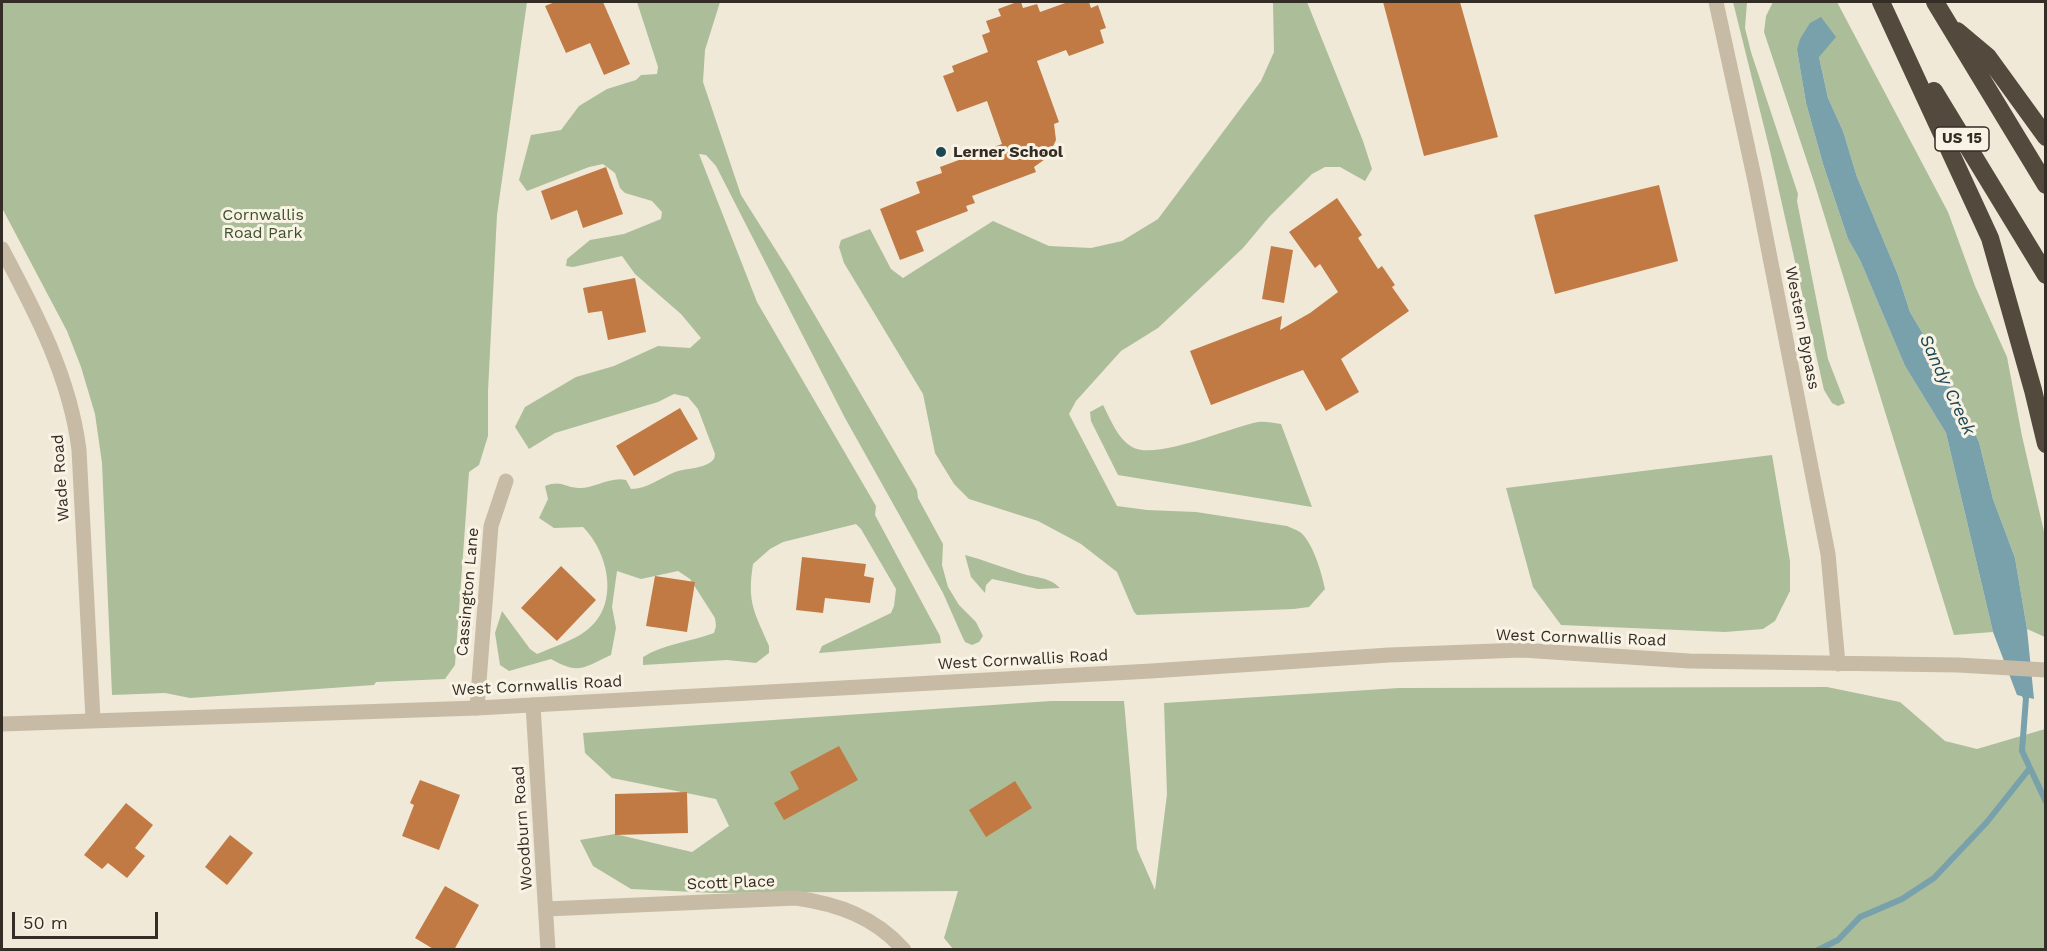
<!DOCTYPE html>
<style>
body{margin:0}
#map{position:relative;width:2047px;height:951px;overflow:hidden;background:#f0e9d8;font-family:"Work Sans",sans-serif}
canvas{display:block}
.frame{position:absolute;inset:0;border:3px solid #342d26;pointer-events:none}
.scale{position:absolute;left:12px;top:912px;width:146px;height:27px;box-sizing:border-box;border:3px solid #342d26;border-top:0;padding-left:8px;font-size:18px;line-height:21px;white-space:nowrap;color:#342d26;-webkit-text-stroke:4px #f8f3e4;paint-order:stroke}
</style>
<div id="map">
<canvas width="2047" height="951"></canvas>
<div class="frame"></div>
<div class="scale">50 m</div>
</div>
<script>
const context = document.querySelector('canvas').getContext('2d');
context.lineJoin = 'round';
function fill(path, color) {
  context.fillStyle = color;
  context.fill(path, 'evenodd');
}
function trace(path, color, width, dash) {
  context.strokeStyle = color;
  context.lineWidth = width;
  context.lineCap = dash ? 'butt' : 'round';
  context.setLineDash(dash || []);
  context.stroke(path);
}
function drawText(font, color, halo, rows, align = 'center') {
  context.font = font + ' "Work Sans",sans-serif';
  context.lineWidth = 6;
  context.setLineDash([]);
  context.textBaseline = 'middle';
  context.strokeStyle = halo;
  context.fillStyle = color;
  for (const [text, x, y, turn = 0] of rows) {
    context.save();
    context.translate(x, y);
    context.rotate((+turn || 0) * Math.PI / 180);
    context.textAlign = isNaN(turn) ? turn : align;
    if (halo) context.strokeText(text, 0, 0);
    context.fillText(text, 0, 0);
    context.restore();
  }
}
fill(new Path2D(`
 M2,2H527L497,215L488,391V436L479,465L469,472L455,665L445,679L376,682L374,685L190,698L165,693L112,695L102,463L95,414L81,367L67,331L2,208Z
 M637,2H720L705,50L703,82L741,195L789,271L917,490L918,498L943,544L942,565L948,587L959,605L976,622L983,636L979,642L972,645L965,642L962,636L943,593L845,418L716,166L706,155L699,154L757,302L876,506L875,515L940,636L941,643L819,653L822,646L891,613L894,606L896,589L861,529L856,524L783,542L770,549L753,564C747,603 754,611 769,646V653L756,663L727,660L643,665V657C664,644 690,642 714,633L716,626L715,618L690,579L678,571L641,579L617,571L612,607L616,628L611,655C583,668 579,675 551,659L509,671L500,665L495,633L502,611L530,649L537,654C553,647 573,641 587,630C620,605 609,553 583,527L554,528L539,518L548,499L545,486C562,480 563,487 578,488C594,489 610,476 626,480L631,489C647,489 660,478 675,472C686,468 701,469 711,462C715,458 714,459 715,454L698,409L688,397L674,394L658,402L555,433L529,449L515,427L525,407L576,377L614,366L658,346L690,348L701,338L681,314L635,274L622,256L573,267L566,266L567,259L590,240L624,234L661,219L662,212L652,201L625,193L620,188L615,173L603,164L589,167L527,191L519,180L531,135L561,130L579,106L607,89L636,80L641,75L657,74L658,67Z
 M1273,2H1307L1363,141L1372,169L1365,181L1340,167H1325L1312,174L1269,217L1243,248L1158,328L1121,351L1076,401L1069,414L1117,506L1147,510L1196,512L1287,526C1291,528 1297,530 1300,532C1313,542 1322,574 1325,589L1309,607L1294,609L1137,615L1134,612L1117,572L1081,544L1038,521L969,499L954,484L935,453L923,394L844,263L839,247L841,240L870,229L891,269L903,278L993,221L1049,246L1091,248L1122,241L1158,219L1261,81L1274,52Z
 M1733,2H1747L1745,28L1751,52L1798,194L1797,201L1828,359L1845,403L1838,406L1832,403L1824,390L1770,151Z
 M1773,2H1837L1948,212L1975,286L2007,357L2022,436L2045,536V637L2027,629L2015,558L1993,499L1979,442L1946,373L1910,312L1898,275L1857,177L1843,131L1828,98L1819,57L1797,50L1806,103L1823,164L1848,239L1860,260L1905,366L1946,433L1993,632L1954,635L1814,182L1764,32L1766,16Z
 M1103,405C1111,420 1117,438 1132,447C1156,461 1230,427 1258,422C1265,421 1273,423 1281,424L1312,507L1118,475L1091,421L1090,412Z
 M1772,455L1790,561V591L1775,621L1763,629L1725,632L1561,625L1533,587L1506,488Z
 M965,555C984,560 1001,567 1020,573C1034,578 1048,576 1060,588L1038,589L992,579L986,585L985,593L971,577Z
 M1827,687L1900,702L1945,741L1977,749L2045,729V949H953L944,938L958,891L716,893L631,889L593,866L580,840L615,834L692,852L729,826L716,799L612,778L585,753L583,733L1051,701H1124L1137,849L1155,890L1167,794L1164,703L1399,688Z`), '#abbe99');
fill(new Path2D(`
 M1821,17L1836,37L1819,57L1828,98L1843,131L1857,177L1898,275L1910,312L1946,373L1979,442L1993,499L2015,558L2027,629L2034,699L2017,695L1993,632L1946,433L1905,366L1860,260L1848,239L1823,164L1806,103L1797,50L1800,39L1810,23Z`), '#78a1ac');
trace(new Path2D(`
 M2023,691L2026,698L2022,751L2046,802
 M1818,950L1838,940L1860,917L1902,899L1934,878L1987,822L2030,768`), '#78a1ac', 6);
fill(new Path2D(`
 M555,2H603L630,64L604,75L590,43L566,53L545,6Z
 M1017,2H1021L1023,8L1037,4L1040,12L1068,2H1089L1091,8L1098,5L1106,28L1100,30L1104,43L1069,56L1066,50L1037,61L1059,122L1054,124L1056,140L1048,157L1034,167L1036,172L972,196L975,203L966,206L968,211L916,231L924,251L900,260L880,209L920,193L916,182L942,173L940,167L1002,144L987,101L957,112L943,76L954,72L952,66L988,52L982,35L990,32L986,21L1001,16L998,9Z
 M1383,2H1460L1498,137L1424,156Z
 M606,167L623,214L583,228L577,210L551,220L541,191Z
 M1659,185L1678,261L1555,294L1534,215Z
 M1337,198L1362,235L1358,238L1378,269L1382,266L1395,285L1392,287L1409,311L1341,359L1359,392L1326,411L1303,370L1211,405L1190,351L1282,316L1280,330L1310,313L1338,292L1320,264L1315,268L1289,232Z
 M1271,246L1293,250L1284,303L1262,299Z
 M635,278L646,332L608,340L602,311L588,313L583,288Z
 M680,408L698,439L634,476L616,446Z
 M802,557L866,564L864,576L874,578L870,603L825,598L823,613L796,610Z
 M561,566L596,600L557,641L521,608Z
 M655,576L695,582L687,632L646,626Z
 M839,746L858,780L784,820L774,803L799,789L790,772Z
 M420,780L460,795L439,850L402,836L414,805L410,803Z
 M1015,781L1032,808L986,837L969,810Z
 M687,792L688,833L615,835V794Z
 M126,803L153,825L135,848L145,856L127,878L108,863L102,869L84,855Z
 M230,835L253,853L227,885L205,867Z
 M445,886L479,905L454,950H435L415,938Z`), '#c27a44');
trace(new Path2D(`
 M2,249C36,313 70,377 79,450L93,719
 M533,705L548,950
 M477,708L491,526L506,481
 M546,909L796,898C838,904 875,917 904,950`), '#c8bba5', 15);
trace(new Path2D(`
 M1716,2L1755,181L1828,554L1838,664
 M2,724L477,708L1151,671L1389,655L1522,650L1689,661L1958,665L2046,670`), '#c8bba5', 15);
trace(new Path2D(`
 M1881,2L1990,238L2033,390L2046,444
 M1935,2L2046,185
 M1957,31L1988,57L2046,137
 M1934,91L2046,275`), '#54493d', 18);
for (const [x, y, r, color] of [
 [941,152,6,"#1d4654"]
]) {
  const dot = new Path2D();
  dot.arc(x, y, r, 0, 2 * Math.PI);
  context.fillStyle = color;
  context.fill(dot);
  trace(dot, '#f8f3e4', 2);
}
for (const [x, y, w] of [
 [1962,139,54]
]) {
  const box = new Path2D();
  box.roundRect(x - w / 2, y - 12, w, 24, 4.5);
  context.fillStyle = '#f8f3e4';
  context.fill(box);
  trace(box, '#342d26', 1.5);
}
drawText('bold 15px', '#342d26', null, [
 ["US 15",1962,139]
]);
drawText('bold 16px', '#342d26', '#f8f3e4', [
 ["Lerner School",953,152]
], 'left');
drawText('16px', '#3c512b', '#f8f3e4', [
 ["Cornwallis",263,215],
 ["Road Park",263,233]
]);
drawText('16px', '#342d26', '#f8f3e4', [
 ["Western Bypass",1802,328,79],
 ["Wade Road",61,478,-94],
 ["Cassington Lane",468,592,-85],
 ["West Cornwallis Road",1581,638,2],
 ["West Cornwallis Road",1023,660,-3],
 ["West Cornwallis Road",537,686,-3],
 ["Woodburn Road",523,828,-94],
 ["Scott Place",731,883,-2]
]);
drawText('italic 18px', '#1d4654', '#f8f3e4', [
 ["Sandy Creek",1947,385,65]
]);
</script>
